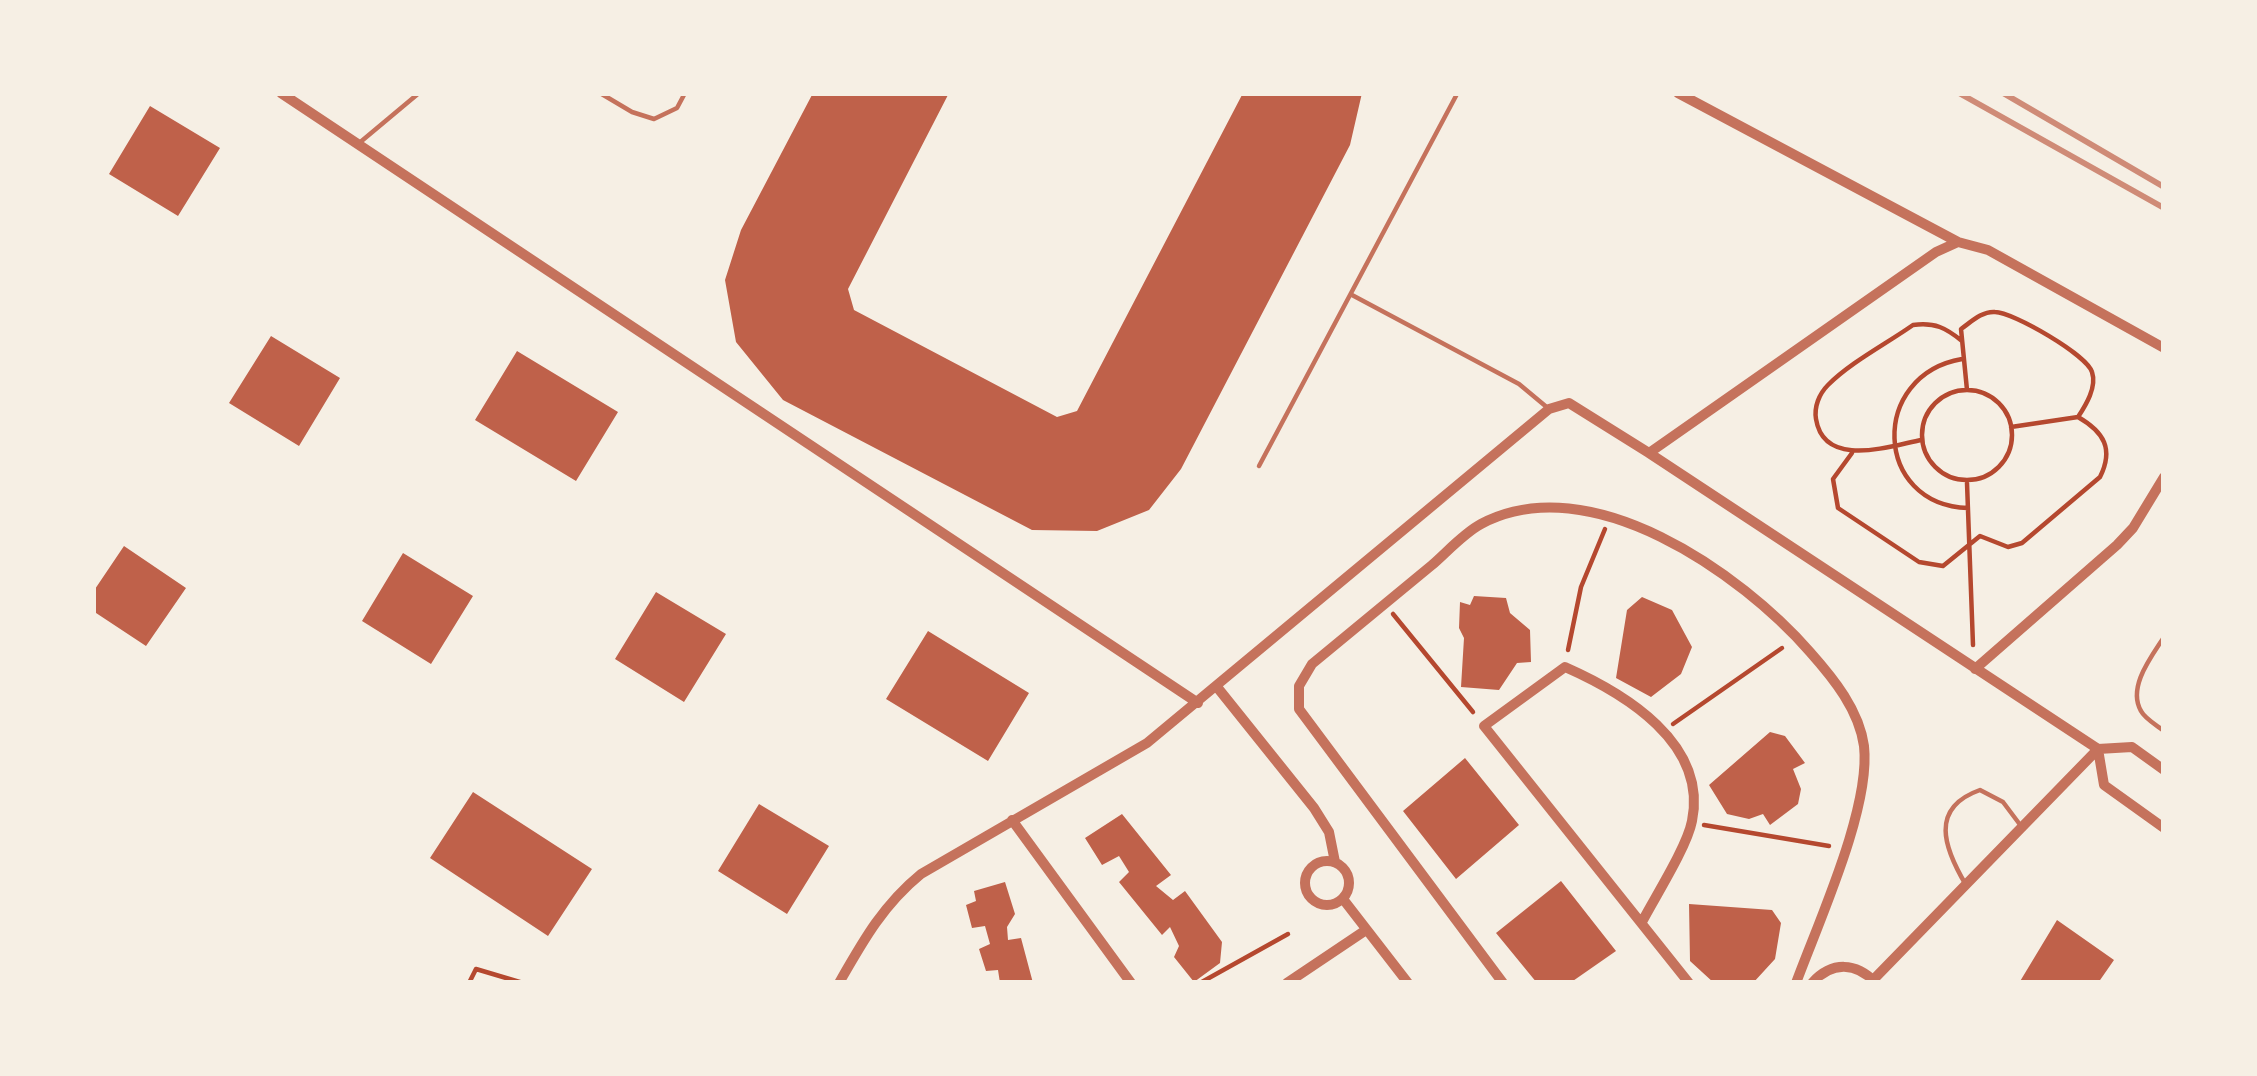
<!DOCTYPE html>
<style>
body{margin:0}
#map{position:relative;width:2257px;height:1076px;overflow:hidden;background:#f6efe4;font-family:"IBM Plex Sans",sans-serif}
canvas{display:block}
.frame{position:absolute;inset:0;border:96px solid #f6efe4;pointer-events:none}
</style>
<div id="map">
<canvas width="2257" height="1076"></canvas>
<div class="frame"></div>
</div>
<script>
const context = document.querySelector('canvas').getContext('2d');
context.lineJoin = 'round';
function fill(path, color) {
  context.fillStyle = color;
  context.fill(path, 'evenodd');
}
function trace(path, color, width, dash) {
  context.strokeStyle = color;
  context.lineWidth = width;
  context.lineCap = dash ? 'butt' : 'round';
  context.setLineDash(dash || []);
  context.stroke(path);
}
fill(new Path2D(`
 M813,93H949L848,289L854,310L1057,417L1077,411L1243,93H1362L1350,145L1181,469L1149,510L1097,531L1032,530L783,400L736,342L725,280L741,230Z
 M150,106L220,148L178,216L109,174Z
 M271,336L340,378L299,446L229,403Z
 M517,351L618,412L576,481L475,420Z
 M124,546L186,588L146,646L93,611V592Z
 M403,553L473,596L431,664L362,621Z
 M656,592L726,634L684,702L615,659Z
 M1474,596L1506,598L1510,613L1530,630L1531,662L1517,663L1499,690L1461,687L1464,638L1459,628L1460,602L1470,605Z
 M1642,597L1672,610L1692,647L1681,674L1651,697L1616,678L1627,610Z
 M928,631L1029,693L988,761L886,699Z
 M1770,732L1785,736L1805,763L1793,769L1801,789L1798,804L1770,825L1763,814L1749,819L1727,814L1709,785Z
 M1465,758L1519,825L1456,879L1403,811Z
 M473,792L592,869L548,936L430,858Z
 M759,804L829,846L787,914L718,871Z
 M1122,814L1171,875L1156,886L1173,900L1185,891L1222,942L1220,963L1194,982L1174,957L1179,946L1170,927L1162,935L1119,882L1129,872L1119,856L1102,865L1085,838Z
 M1561,881L1616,951L1570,983H1537L1496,933Z
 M1005,882L1015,914L1007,927L1008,940L1021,938L1033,983H1000L998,970L986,971L979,949L990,944L985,926L972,928L966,905L976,901L974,891Z
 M1689,904L1772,910L1781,923L1775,959L1753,983H1714L1690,961Z
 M2057,920L2114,960L2098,983H2019Z`), '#bf614a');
trace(new Path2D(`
 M1962,359C1869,375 1873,505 1968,508
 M1922 435a45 45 0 1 1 90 0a45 45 0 1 1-90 0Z
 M1967,390L1961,329C1971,322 1982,311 1995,312C2013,312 2087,355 2092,372C2097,387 2086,405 2078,417L2011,427
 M1921,440C1890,446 1824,469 1816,419C1814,407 1819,394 1828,385C1851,362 1886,344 1913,325C1935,322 1946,328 1962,341
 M1852,453L1833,479L1838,508L1919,562L1943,566L1980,536L2008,547L2022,543L2100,477C2114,449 2104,432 2078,417
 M1967,483L1973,645
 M1393,614L1473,712
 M1568,650L1581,587L1605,529
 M1673,724L1782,648
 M1704,825L1829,846
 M469,983L476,969L523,983
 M1200,983L1288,934`), '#b5482f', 4.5);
trace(new Path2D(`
 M600,93L632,112L654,119L677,108L685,93
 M358,144L419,93
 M1352,295L1519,384L1549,409
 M1259,466L1457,94
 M2164,637C2152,656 2127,687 2141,711C2145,719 2158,726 2164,731
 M1966,885C1944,848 1929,808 1980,790L2003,802L2021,826`), '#c5725c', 4.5);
trace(new Path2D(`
 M281,93L1198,703
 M1678,93L1958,242
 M1649,453L2098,749L2132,747L2164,770
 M1975,669L2117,545L2133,528L2164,477
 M1217,687L1314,808L1329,832L1335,862
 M2098,749L2104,785L2164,828
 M1012,820L1131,983
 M1305 883a22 22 0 1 1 44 0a22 22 0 1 1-44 0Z
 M1343,899L1408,983
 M1642,922C1655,897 1687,847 1692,821C1708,743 1624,693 1565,667L1484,726L1689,983
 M1874,979L2098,749
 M839,983C863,941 883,905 921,874L1147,743L1549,409L1569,403L1649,453L1936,252L1958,242L1988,250L2164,348
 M1287,983L1366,930
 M1503,983L1299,709V686L1312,664C1352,631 1392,598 1432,565C1447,552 1464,533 1481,524C1590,466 1742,574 1810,652C1834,679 1859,710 1864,746C1871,808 1818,923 1796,983
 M1812,983C1832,961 1856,962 1876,983`), '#c5725c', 10);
trace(new Path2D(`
 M1959,93L2164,208
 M2003,93L2164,187`), '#cf8b77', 6);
</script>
